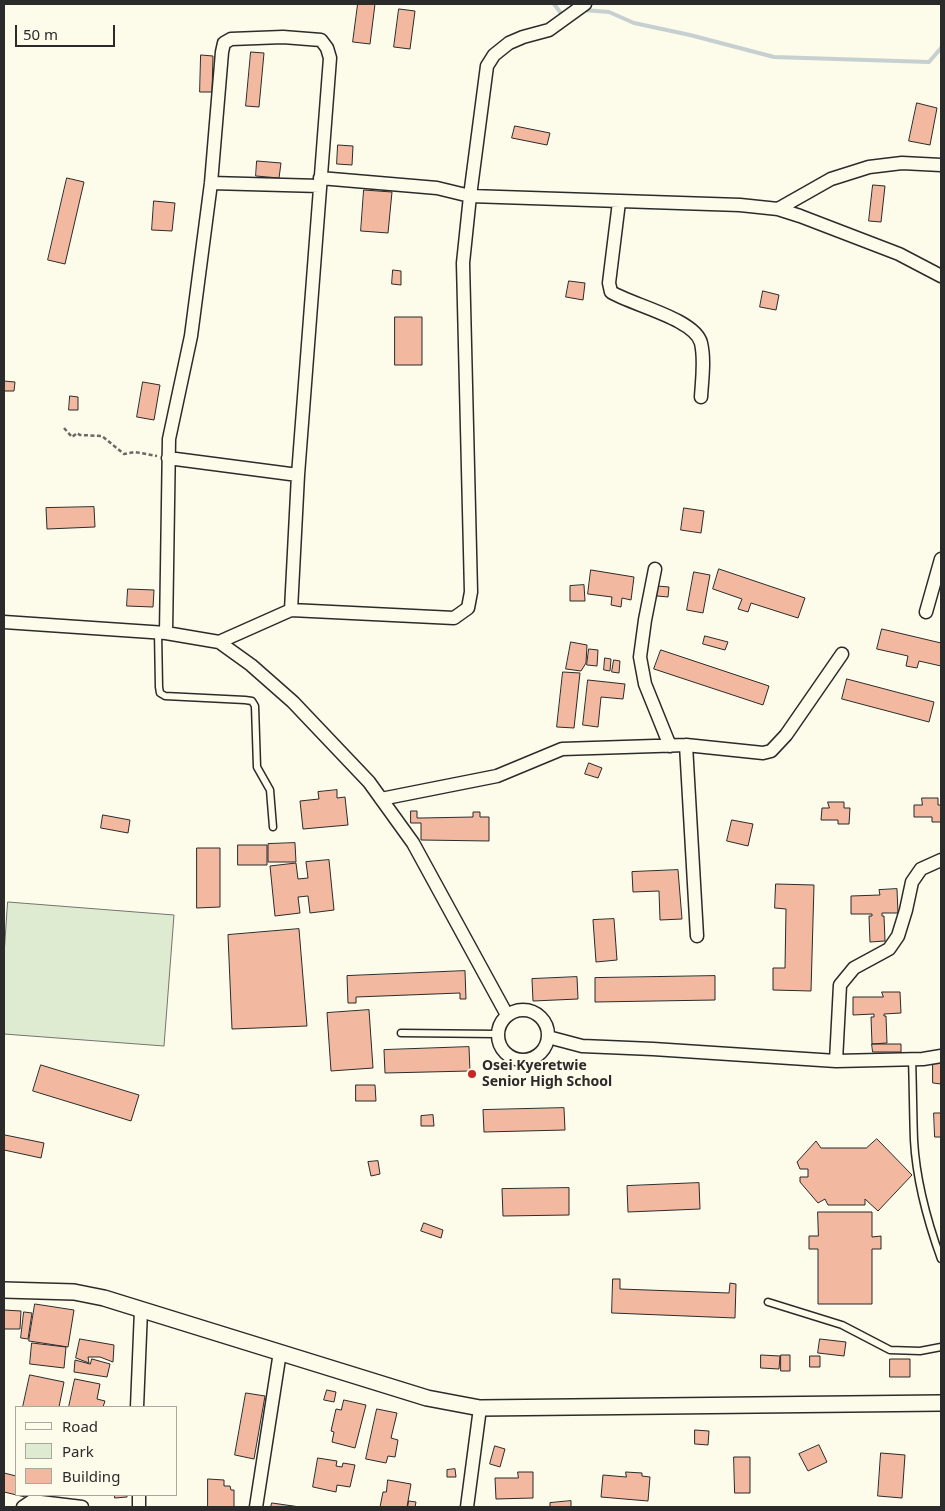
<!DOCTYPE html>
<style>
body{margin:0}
#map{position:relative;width:945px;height:1511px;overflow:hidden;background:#fdfbea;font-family:"Noto Sans",sans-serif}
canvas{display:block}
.frame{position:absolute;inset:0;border:5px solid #2b2b2b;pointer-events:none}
.legend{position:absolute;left:15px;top:1406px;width:162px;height:90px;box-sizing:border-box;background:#fdfbea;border:1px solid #a9a89e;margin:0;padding:6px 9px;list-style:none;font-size:15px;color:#2b2b2b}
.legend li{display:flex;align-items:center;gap:10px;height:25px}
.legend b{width:25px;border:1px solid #a9a89e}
.scale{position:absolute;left:15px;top:25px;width:100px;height:22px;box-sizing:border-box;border:2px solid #2b2b2b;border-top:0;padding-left:6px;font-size:15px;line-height:18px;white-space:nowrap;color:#2b2b2b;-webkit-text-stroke:4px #fdfbea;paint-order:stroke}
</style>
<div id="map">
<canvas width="945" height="1511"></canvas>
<div class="frame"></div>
<ul class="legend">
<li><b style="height:6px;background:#fdfbea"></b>Road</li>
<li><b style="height:14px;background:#deebd1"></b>Park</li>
<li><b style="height:14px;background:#f2b8a0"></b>Building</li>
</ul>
<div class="scale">50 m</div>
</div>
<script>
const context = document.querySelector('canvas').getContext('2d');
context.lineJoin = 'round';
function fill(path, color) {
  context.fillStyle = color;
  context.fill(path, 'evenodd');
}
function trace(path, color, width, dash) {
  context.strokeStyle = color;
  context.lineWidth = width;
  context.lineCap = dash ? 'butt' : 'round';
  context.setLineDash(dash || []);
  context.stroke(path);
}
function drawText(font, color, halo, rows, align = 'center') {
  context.font = font + ' "Noto Sans",sans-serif';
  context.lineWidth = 4;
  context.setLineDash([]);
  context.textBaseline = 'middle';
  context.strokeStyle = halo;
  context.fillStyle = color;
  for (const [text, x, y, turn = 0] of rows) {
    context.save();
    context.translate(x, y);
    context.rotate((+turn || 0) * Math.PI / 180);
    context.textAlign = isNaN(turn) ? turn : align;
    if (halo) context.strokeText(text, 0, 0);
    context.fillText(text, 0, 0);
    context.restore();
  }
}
const green = new Path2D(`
 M8,902L174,915L164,1046L4,1034V955Z`);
fill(green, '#deebd1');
trace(green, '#74746e', 1);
trace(new Path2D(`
 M554,4L563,16
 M583,10L609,12L634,23L690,35L774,57L929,62L941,48`), '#c7d0d0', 4);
const building = new Path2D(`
 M358,4H375L370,44L353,42Z
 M399,9L415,11L410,49L394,47Z
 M251,52L264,53L259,107L246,106Z
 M201,55L213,56L212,92H200Z
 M917,103L937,108L930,145L909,141Z
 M515,126L550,133L547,145L512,138Z
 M338,145L353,146L352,165L337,164Z
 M257,161L281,163L279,178L256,176Z
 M67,178L84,182L65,264L48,260Z
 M873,185L885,186L881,222L869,221Z
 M364,190L392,192L388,233L361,231Z
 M154,201L175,203L172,231L152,230Z
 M393,270L401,271V285L392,284Z
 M569,281L585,283L583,300L566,297Z
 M763,291L779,295L776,310L760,307Z
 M395,317H422V365H395Z
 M4,381L15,382L14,391H4Z
 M143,382L160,385L154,420L137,417Z
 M70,396L78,397V410H69Z
 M94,507L95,527L47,529L46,508Z
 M684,508L704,511L701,533L681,530Z
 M719,569L805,598L798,618L751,603L748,612L738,609L742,599L713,589Z
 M591,570L634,577L631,600L622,598L621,607L611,605L612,597L588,594Z
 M694,572L710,575L703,613L687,610Z
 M584,585L585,601H570V586Z
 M657,586L669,587L668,597L657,596Z
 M128,589L154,590L153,607L127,606Z
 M882,629L941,643V666L919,661L917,668L906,666L908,656L877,649Z
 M705,636L728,642L725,650L703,644Z
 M571,642L587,645L586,663L581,671L566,669Z
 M589,649L598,650L597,666L587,665Z
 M661,650L769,686L763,705L654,669Z
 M605,658L611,659L610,671L604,670Z
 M614,660L620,661L619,673L612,672Z
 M563,672L580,673L574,728L557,727Z
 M847,679L934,702L929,722L842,699Z
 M588,680L625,684L623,699L601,697L598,727L583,725Z
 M589,763L602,768L598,778L585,774Z
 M337,790V798L345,797L348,825L303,829L300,801L319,799L318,792Z
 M922,798H938V805H941V822H932V817H914V805H922Z
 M828,802H844V808H850L849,824H838V820H821L822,808H829Z
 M411,811H417V818H421L473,817V812H480V817H489V841L421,840V823H411Z
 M103,815L130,820L128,833L101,828Z
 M732,820L753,824L748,846L727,841Z
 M295,843L296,862H268V844Z
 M238,845H267V865H238Z
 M197,848H220V907L197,908Z
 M329,860L334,910L310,913L308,896L298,897L300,913L275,916L270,866L296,863L298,879L308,878L306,862Z
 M678,870L682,919L660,920L659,891L633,892L632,872Z
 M776,884L814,885L811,991L773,990V968H785L786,909L775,908Z
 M897,889L898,913H882V916H884L885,941L870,942L869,916H872V914H851V896L880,895L879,890Z
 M614,919L617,960L596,962L593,920Z
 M299,929L307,1026L232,1029L228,935Z
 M465,971L466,999H460V993L356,997V1003H348L347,976Z
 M715,976V1000L595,1002V978Z
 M577,977L578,999L533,1001L532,979Z
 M882,992H900L901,1013L884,1014V1016H886L887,1043L872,1044L871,1017H874V1014L853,1015V997H883Z
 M369,1010L373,1068L331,1071L327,1013Z
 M872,1044H901V1052H873Z
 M469,1047L470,1071L385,1073L384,1050Z
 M933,1061H941V1084L933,1083Z
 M41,1065L139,1095L131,1121L33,1091Z
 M356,1085H375L376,1101H356Z
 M564,1108L565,1130L484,1132L483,1110Z
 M934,1113H941V1137H935Z
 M433,1115L434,1126H421V1116Z
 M5,1135L44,1143L41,1158L4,1150Z
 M877,1139L912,1175L878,1211L865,1199V1205H828L825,1199L818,1203L800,1182V1177H808V1169H800L797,1162L816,1141L821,1148H866Z
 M378,1161L380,1174L371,1176L368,1162Z
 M699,1183L700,1209L628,1212L627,1186Z
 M569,1188V1215L503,1216L502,1189Z
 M818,1212H872V1237L881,1236V1249H872V1304H818V1249H809V1236H818Z
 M424,1223L443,1230L441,1238L421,1231Z
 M613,1279H620V1289L729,1293L730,1283L736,1284L735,1318L612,1313Z
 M35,1304L74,1310L68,1347L29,1341Z
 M4,1310L21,1311L20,1329H4Z
 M24,1312L32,1313L28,1339L21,1338Z
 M80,1339L114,1345L113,1362L100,1357H88L89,1363L76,1358Z
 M820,1339L846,1342L844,1356L818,1353Z
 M32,1343L66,1347L64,1368L30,1364Z
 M761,1355L780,1356L779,1369L761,1368Z
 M781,1355H790V1371H781Z
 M810,1356H820V1367H810Z
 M92,1359L110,1364L107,1377L74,1372L75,1360L90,1364Z
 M890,1359H910V1377H890Z
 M30,1375L64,1382L59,1407H23Z
 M75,1379L100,1384L97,1399L105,1401L103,1407H69Z
 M327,1390L336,1392L334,1402L324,1400Z
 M246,1393L265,1396L254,1459L235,1455Z
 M344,1400L366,1405L355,1448L332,1442L334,1432L331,1431L336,1409L341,1410Z
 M377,1409L397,1413L391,1438L398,1440L395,1457L388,1456L386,1463L366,1459Z
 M695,1430L709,1431L708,1445L695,1444Z
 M819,1445L827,1462L808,1471L799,1454Z
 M495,1446L505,1449L500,1467L490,1464Z
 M881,1453L905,1455L902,1498L878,1496Z
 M734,1457H750V1493H735Z
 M318,1458L337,1461L336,1466L342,1467L343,1463L355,1465L350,1487L337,1485L336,1492L313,1487Z
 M455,1469L456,1477H447V1470Z
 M518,1472H533V1498L496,1499L495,1478H518Z
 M626,1472L642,1473V1476L650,1477L648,1501L601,1497L603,1475L626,1477Z
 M4,1473L16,1476V1495H40L38,1500L4,1492Z
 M208,1479L224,1480V1486H230L231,1490H234V1507H208Z
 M388,1480L411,1484L407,1507H380L383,1492H386Z
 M115,1495H127V1497L115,1498Z
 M409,1501L416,1502L415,1507H408Z
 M571,1501V1507H550V1503Z
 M272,1503L300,1507H271Z`);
fill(building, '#f2b8a0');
trace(building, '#2b2b2b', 1);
const service = new Path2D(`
 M158,632L159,687L160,693L165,696L245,700L252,701L255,706L257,767L270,790L273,827
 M401,1033L497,1034
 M912,1059C913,1086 913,1113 914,1140C916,1178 928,1223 941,1259
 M768,1302L842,1325L890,1350L920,1351L941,1347`);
const minor = new Path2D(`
 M320,178L437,188L470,196L487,66L494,55L509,43L523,37L549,30L585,4
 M211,183L320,186
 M619,202L609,283L611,292C632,305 695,319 701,343C705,360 702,380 701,397
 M778,209L831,179L869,167L902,163L941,165
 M168,458L298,475
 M655,569L645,620L640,657L645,684L670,746
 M926,612L941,559
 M4,622L166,633L219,642L251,665L293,702L369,782L413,843L507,1015
 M166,633L169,439L191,336L211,183L222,52L224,43L231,39L283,37L321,40L327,48L330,58L298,475L291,610
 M219,642L291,610L454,618L468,608L471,592L463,263L470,196L740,205L778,209L800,216L899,254L941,276
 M686,745L697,936
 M381,799L497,776L562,749L686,745L763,753L771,751L786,735L842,654
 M498 1035a25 25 0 1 1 50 0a25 25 0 1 1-50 0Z
 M548,1037L582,1046L653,1049L836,1061L923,1059L941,1056
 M836,1061L840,985L854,968L889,949L898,936L906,910L912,882L921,869L941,860
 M137,1407L141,1310
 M139,1495V1507
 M23,1507L32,1501L82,1507
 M256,1507L280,1352
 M467,1507L480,1408`);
const tertiary = new Path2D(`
 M4,1290L74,1292L104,1298L427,1398L480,1408L941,1403`);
trace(service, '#2b2b2b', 9);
trace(minor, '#2b2b2b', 15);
trace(tertiary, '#2b2b2b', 18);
trace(new Path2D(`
 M64,428L72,437L77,433L80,435L102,436L124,454L135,452L157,456`), '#6a6964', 2.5, [4, 2.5]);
trace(service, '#fdfbea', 6);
trace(minor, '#fdfbea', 12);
trace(tertiary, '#fdfbea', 15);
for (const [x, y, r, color] of [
 [472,1074,5,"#c62828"]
]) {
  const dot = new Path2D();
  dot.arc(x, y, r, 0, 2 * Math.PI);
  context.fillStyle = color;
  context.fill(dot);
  trace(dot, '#fdfbea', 2);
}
drawText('bold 14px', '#2b2b2b', '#fdfbea', [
 ["Osei Kyeretwie",482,1066],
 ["Senior High School",482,1082]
], 'left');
</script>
